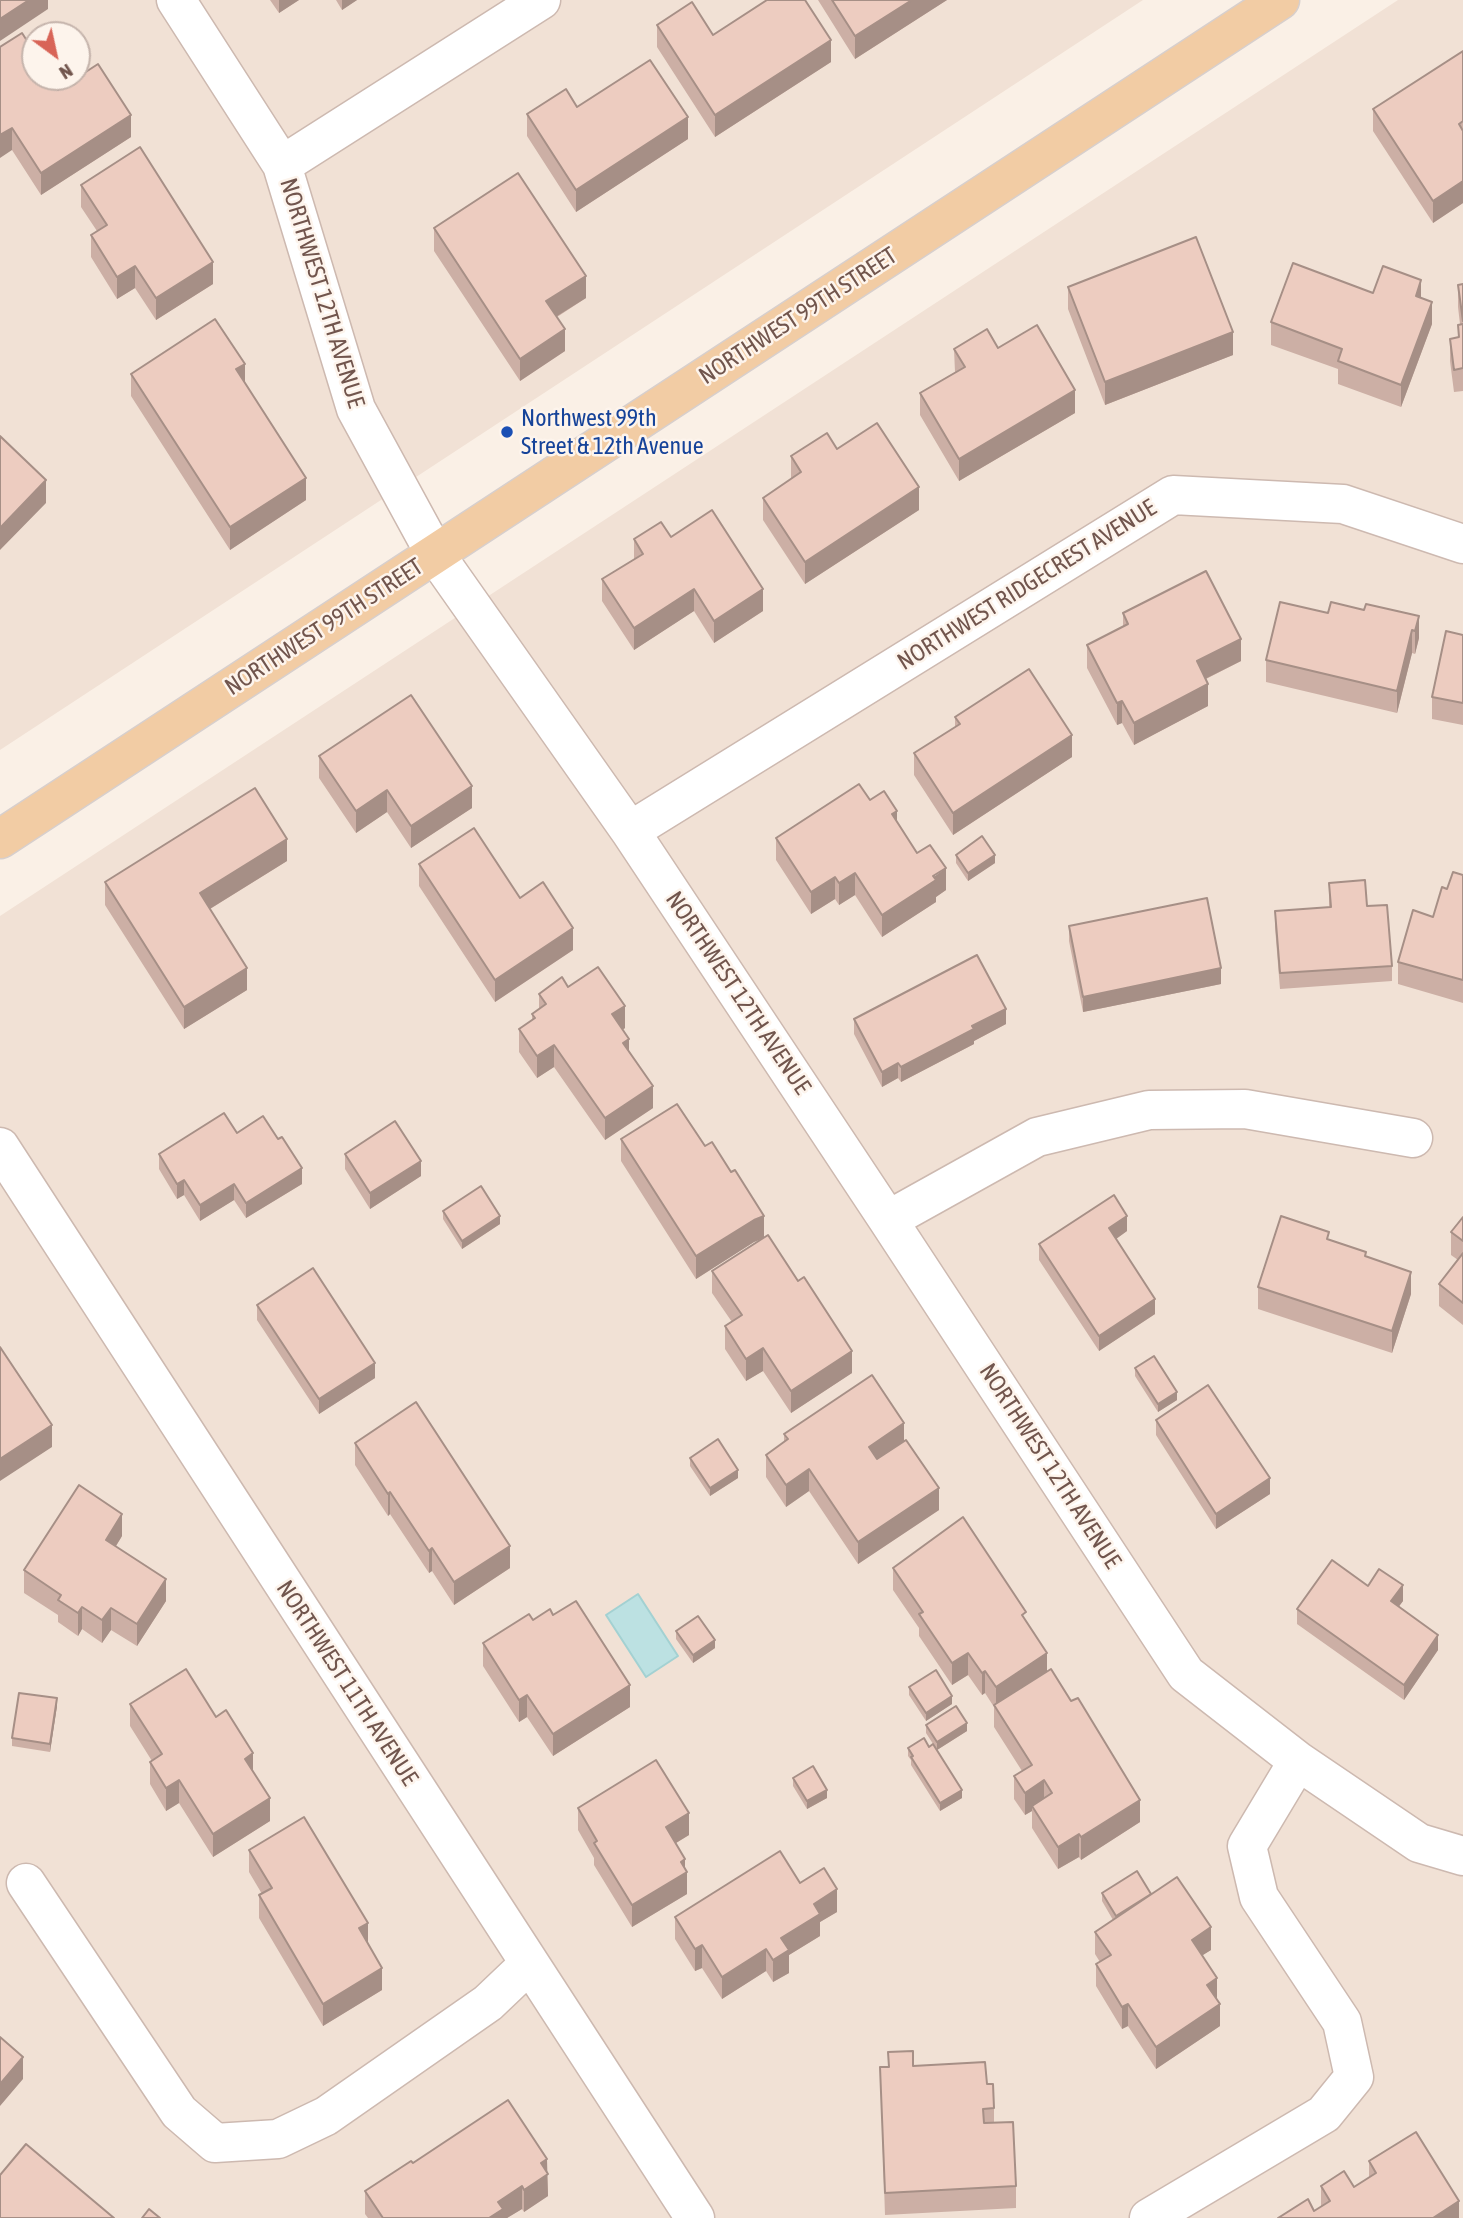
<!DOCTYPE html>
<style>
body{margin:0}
#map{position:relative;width:1463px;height:2218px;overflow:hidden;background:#faf0e6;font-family:"Asap Condensed",sans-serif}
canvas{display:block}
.north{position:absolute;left:21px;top:21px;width:70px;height:70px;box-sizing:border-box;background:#fdf4ec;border:2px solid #c5b4ac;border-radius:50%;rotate:147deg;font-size:19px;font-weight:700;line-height:28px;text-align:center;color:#71554d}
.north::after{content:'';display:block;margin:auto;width:24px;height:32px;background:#d86457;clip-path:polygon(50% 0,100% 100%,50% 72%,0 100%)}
</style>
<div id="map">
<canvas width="1463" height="2218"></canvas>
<div class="north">N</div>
</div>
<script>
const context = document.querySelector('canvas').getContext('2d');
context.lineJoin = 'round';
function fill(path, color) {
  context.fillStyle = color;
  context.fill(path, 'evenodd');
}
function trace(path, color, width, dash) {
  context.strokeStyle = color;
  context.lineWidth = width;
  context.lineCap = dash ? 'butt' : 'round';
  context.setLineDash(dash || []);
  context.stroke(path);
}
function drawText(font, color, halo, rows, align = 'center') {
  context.font = font + ' "Asap Condensed",sans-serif';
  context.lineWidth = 5;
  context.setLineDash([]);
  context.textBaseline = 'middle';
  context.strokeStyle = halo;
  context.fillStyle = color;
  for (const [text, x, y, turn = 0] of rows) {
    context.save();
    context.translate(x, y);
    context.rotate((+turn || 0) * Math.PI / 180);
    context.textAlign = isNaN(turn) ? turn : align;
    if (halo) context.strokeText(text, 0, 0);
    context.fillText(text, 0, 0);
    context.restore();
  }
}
fill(new Path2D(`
 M0,0H1143L0,750ZM35,35H77V77H35Z
 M1398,0H1463V2218H0V916Z`), '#f1e1d5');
const water = new Path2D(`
 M638,1594L678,1656L646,1677L606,1615Z`);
fill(water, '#bce1e2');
trace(water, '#a3d1d2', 2);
const minor = new Path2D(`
 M176,0L282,165L356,409L435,554L630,831L888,1220L1186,1674L1298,1761L1419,1843L1463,1856
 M282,165L541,0
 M630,831L1173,495L1343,504L1463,544
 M0,1147L695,2218
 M888,1220L1037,1137L1149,1110L1245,1109L1413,1138
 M26,1883L179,2112L215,2143L278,2139L326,2116L488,2003L529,1964
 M1149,2218L1324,2114L1354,2077L1342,2022L1259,1897L1247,1846L1298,1761`);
const major = new Path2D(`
 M0,839L1280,0`);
trace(minor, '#cdb9b0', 41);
trace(major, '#d7cfcd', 41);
trace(minor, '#fff', 38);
trace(major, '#f2cca4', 38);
fill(new Path2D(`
 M270,0H299L279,13Z
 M336,0H357L342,10Z
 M818,0H947L855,59Z
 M657,25L713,35L831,62L715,137L657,47Z
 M0,47L58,90L131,137L41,195L12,150Z
 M1463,51V203L1433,223L1373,131V109Z
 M577,107L688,139L576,212L527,136V114Z
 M81,185L213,284L156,320L135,288L117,299L91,257V235L97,231L81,207Z
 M434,228L586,298L557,317L565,351L520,381L434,251Z
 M1463,284V391L1454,392L1450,361V339L1458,337V325L1460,324L1458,307V285Z
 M1068,287L1233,355L1105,405L1068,309Z
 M1373,293L1421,298L1432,324L1401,407L1338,384V369L1271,345V322Z
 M998,348L1075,413L959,481L920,415V393L955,372L954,349Z
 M131,374L245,383L306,500L230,550L131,396Z
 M791,456L919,510L805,584L763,520V498L791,479Z
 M671,537L763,611L714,643L694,611L634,650L602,601V579L634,559V539Z
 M1364,610L1419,616V638L1415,654L1412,653L1397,713L1266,682V660Z
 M1123,613L1241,661L1206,679L1208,706L1134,745L1122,723L1117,725L1087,668V645L1123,627Z
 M1463,635V725L1432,719V697Z
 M955,717L1072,757L953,835L914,775V753L955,727Z
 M319,756L472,808L411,848L387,812L356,833L319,778Z
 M870,800L897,821L917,853L946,890L936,897V902L882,937L855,895L839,905L835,899L811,914L776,860V838Z
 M956,855L995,863L968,881L956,863Z
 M287,861L210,909L247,990L184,1029L105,905V882Z
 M419,864L520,898L573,950L495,1002L419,886Z
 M1463,875V1003L1398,984V962L1433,917L1447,889Z
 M1329,883L1367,906L1392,966V981L1280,989L1275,927V911L1329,907Z
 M1069,926L1221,984L1083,1012L1069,941Z
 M568,987L625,1028L623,1030L629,1051L653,1108L605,1140L554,1067L537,1078L519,1052V1029L532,1020V1014L539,1009V994Z
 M854,1019L1006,1024L974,1041V1044L901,1082L898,1078L882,1087L854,1034Z
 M237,1133L302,1184L246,1218L234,1200L200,1221L184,1195L177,1199L159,1169V1154Z
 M621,1139L764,1237L852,1373L791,1413L763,1371L746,1381L725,1349V1326L732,1322L712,1293V1271L759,1240L754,1242L696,1279L621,1161Z
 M345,1154L421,1176L370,1209L345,1169Z
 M443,1211L500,1224L462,1249L443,1219Z
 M1463,1217V1325L1439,1306V1284L1458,1260L1451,1255V1232Z
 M1127,1231L1116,1239L1155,1314L1099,1351L1039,1260V1244Z
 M1329,1240L1411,1294L1392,1353L1258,1309V1287Z
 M257,1305L375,1378L319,1414L257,1320Z
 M1135,1368L1177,1400L1158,1412L1135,1376Z
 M1156,1420L1270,1494L1216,1529L1156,1435Z
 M784,1434L904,1441L939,1510L858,1564L809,1491L786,1507L766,1477V1455L784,1442Z
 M355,1443L510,1568L454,1605L432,1571L429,1573L390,1514L388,1516L355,1465Z
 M690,1458L738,1478L710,1496L690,1466Z
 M122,1536L116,1546L166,1601L137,1646L111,1630L102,1643L82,1629L78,1636L58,1622V1615L24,1593V1570Z
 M893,1568L1026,1621L1047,1671L1140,1822L1081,1860L1079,1857L1058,1869L1032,1828V1811L1025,1815L1014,1799V1776L1022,1771L994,1727V1707L985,1693L982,1695L968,1675L952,1685L919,1636V1628L893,1590Z
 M1368,1586L1403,1601L1399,1606L1438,1650L1404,1700L1297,1624V1609Z
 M553,1615L630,1707L553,1756L527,1717L519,1722L483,1666V1643L533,1620Z
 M676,1631L715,1648L693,1663L676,1639Z
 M909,1687L952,1704L926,1721L909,1695Z
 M130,1704L216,1717L253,1772L270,1821L213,1857L179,1803L166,1811L150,1784V1762L152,1761L130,1726Z
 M57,1706L50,1752L12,1746V1738Z
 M926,1725L967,1731L937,1750L926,1733Z
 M929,1747L962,1798L940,1811L911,1765V1760L908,1756V1748Z
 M793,1778L827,1798L807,1809L793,1786Z
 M578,1808L689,1835L676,1843L685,1869L687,1894L632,1927L594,1865V1858L578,1830Z
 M249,1850L368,1943L382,1990L323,2026L259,1918V1895L262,1894L249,1872Z
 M800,1883L837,1912L820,1922V1936L789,1955V1973L773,1982L766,1971L722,1999L702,1968L695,1971L675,1939V1917Z
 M1102,1893L1151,1894L1211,1950L1202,1955L1217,2000L1220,2026L1156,2069L1128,2026L1122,2029L1096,1986V1964L1100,1962L1095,1954V1932L1113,1920L1102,1901Z
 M913,2066L987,2084L994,2108V2123L1016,2186V2208L885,2215L880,2067Z
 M1369,2161L1459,2218H1278L1314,2211L1321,2207V2186L1354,2187L1369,2178Z
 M413,2163L547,2172L548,2196L524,2212L522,2209L507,2218H368L365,2214V2191Z`), '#ccafa5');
fill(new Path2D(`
 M29,0H48V9L0,41V19Z
 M279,0H299L279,13Z
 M342,0H357L342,10Z
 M912,0H947L855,59V36Z
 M831,40V62L715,137V115Z
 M131,115V137L41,195V173Z
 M688,117V139L576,212V190Z
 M12,128V150L0,158V135Z
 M1463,181V203L1433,223V201Z
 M213,262V284L156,320V298Z
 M135,266V288L117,299V277Z
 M586,276V298L546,323V301Z
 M1421,280V302L1416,296Z
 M1432,302V324L1401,407V385Z
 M565,329V351L520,381V359Z
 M1233,332V355L1105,405V382Z
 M245,364V386L236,369Z
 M1075,390V413L959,481V459Z
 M306,478V500L230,550V527Z
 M46,480V503L0,550V528Z
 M919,487V510L805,584V562Z
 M694,589V611L634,650V628Z
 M763,589V611L714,643V621Z
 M1419,616V638L1415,654V631Z
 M1412,630V653L1397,713V691Z
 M1241,639V661L1197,683V661Z
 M1208,684V706L1134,745V723Z
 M1122,701V723L1117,725V703Z
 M1072,735V757L953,835V813Z
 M472,786V808L411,848V826Z
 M387,790V812L356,833V811Z
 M897,811V833L892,814Z
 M287,839V861L200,915V893Z
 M995,855V863L968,881V873Z
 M946,868V890L936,897V902L882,937V915Z
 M855,873V895L839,905V883Z
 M835,877V899L811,914V892Z
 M573,928V950L495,1002V980Z
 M247,968V990L184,1029V1007Z
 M1221,968V984L1083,1012V997Z
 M625,1006V1028L612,1036V1014Z
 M1006,1009V1024L974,1041V1044L901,1082V1067L972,1026Z
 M629,1039V1061L623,1043Z
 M554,1045V1067L537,1078V1056Z
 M898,1063V1078L882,1087V1072Z
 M653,1086V1108L605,1140V1118Z
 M421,1161V1176L370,1209V1193Z
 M302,1168V1184L246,1218V1203Z
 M184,1180V1195L177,1199V1184Z
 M234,1184V1200L200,1221V1205Z
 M500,1216V1224L462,1249V1241Z
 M764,1216V1238L754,1242L696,1279V1256L754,1220Z
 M1127,1216V1231L1109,1244V1228Z
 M1411,1272V1294L1392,1353V1331Z
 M1155,1299V1314L1099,1351V1336Z
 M763,1348V1371L746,1381V1359Z
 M852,1351V1373L791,1413V1391Z
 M375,1363V1378L319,1414V1399Z
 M1177,1392V1400L1158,1412V1404Z
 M904,1423V1446L869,1469V1447Z
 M52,1425V1447L0,1481V1459Z
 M809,1469V1491L786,1507V1485Z
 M738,1470V1478L710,1496V1488Z
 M1270,1478V1494L1216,1529V1514Z
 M939,1488V1510L858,1564V1542Z
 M390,1492V1514L388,1516V1494Z
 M122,1514V1536L106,1562V1540Z
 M510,1546V1568L454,1605V1582Z
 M432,1548V1571L429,1573V1551Z
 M166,1579V1601L137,1646V1624Z
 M1403,1585V1601L1391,1617V1601Z
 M82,1607V1629L78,1636V1613Z
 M111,1608V1630L102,1643V1620Z
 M1438,1635V1650L1404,1700V1685Z
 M715,1640V1648L693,1663V1655Z
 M968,1653V1675L952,1685V1663Z
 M1047,1653V1675L996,1707V1687Z
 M985,1671V1693L982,1695V1673Z
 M630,1685V1707L553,1756V1734Z
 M527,1695V1717L519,1722V1700Z
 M952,1696V1704L926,1721V1713Z
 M57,1698V1706L50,1752V1744Z
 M967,1723V1731L937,1750V1742Z
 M253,1753V1775L245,1759Z
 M179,1780V1803L166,1811V1788Z
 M1044,1780V1803L1032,1806V1811L1025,1815V1793Z
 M827,1790V1798L807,1809V1801Z
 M962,1790V1798L940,1811V1803Z
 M270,1798V1821L213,1857V1834Z
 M1140,1800V1822L1081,1860V1837Z
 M689,1813V1835L666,1849V1827Z
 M1079,1834V1857L1058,1869V1847Z
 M685,1859V1873L687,1872V1894L632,1927V1905Z
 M837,1889V1912L820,1922V1936L789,1955V1973L773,1982V1960L781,1938L814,1904Z
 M368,1923V1945L359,1928Z
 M1211,1927V1950L1192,1962V1940Z
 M702,1945V1968L695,1971V1949Z
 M766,1949V1971L722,1999V1977Z
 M382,1968V1990L323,2026V2004Z
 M1217,1978V2000L1207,1985Z
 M1128,2004V2026L1122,2029V2007Z
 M1220,2004V2026L1156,2069V2047Z
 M23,2057V2079L0,2106V2084Z
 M547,2159L548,2196L524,2212V2190L541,2163Z
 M522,2186V2209L507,2218H489L498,2202Z
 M1459,2201V2218H1433Z`), '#a68f86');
const building = new Path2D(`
 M0,0H29L0,19Z
 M767,0H805L831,40L715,115L657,25L692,2L713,35Z
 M832,0H912L855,36Z
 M22,33L35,53V77H50L58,90L98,64L131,115L41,173L12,128L0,135V47Z
 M1463,51V121L1459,124L1463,131V181L1433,201L1373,109Z
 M650,60L688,117L576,190L527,114L566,89L577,107Z
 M140,147L213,262L156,298L135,266L117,277L91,235L107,225L81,185Z
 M518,173L586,276L546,301L565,329L520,359L434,228Z
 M1196,237L1233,332L1105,382L1068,287Z
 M1293,263L1373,293L1383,266L1421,280L1416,296L1432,302L1401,385L1338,361L1342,349L1271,322Z
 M1463,284V321L1458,285Z
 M215,319L245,364L236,369L306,478L230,527L131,374Z
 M1463,324V368L1454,370L1450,339L1459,337L1458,325Z
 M1037,325L1075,390L959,459L920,393L965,367L954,349L987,329L998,348Z
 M877,423L919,487L805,562L763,498L801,472L791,456L827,433L837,449Z
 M0,436L46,480L0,528Z
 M712,510L763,589L714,621L694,589L634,628L602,579L643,554L634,539L661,522L671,537Z
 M1206,571L1241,639L1197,661L1208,684L1134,723L1122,701L1117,703L1087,645L1128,624L1123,613Z
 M1280,602L1328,613L1331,602L1364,610L1366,604L1419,616L1415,631L1412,630L1397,691L1266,660Z
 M1446,631L1463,635V703L1432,697Z
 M1029,669L1072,735L953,813L914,753L960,724L955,717Z
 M411,695L472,786L411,826L387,790L356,811L319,756Z
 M859,784L870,800L884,791L897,811L892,814L917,853L930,845L946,868L933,876L936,880L882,915L855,873L839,883L835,877L811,892L776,838Z
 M255,788L287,839L200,893L247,968L184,1007L105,882Z
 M474,828L520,898L543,882L573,928L495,980L419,864Z
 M982,836L995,855L968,873L956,855Z
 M1453,872L1463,875V980L1398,962L1413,910L1433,917L1442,887L1447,889Z
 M1365,880L1367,906L1387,905L1392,966L1280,973L1275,911L1331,907L1329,883Z
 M1207,898L1221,968L1083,997L1069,926Z
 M977,955L1006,1009L972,1026L974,1029L901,1067L898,1063L882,1072L854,1019Z
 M598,967L625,1006L612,1014L629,1039L623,1043L653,1086L605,1118L554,1045L537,1056L519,1029L535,1018L532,1014L546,1004L539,994L562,977L568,987Z
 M677,1104L705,1146L712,1142L731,1172L735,1170L764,1216L754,1220L696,1256L621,1139Z
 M224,1113L237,1133L263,1116L278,1139L282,1137L302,1168L246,1203L234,1184L200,1205L184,1180L177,1184L159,1154Z
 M395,1121L421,1161L370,1193L345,1154Z
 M481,1186L500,1216L462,1241L443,1211Z
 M1114,1195L1127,1216L1109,1228L1155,1299L1099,1336L1039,1244Z
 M1281,1216L1329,1232L1327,1239L1366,1252L1365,1256L1411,1272L1392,1331L1258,1287Z
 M1463,1217V1241L1451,1232Z
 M768,1235L798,1281L804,1277L852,1351L791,1391L763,1348L746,1359L725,1326L742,1315L712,1271Z
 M1463,1253V1303L1439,1284Z
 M313,1268L375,1363L319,1399L257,1305Z
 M0,1347L52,1425L0,1459Z
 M1154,1356L1177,1392L1158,1404L1135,1368Z
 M872,1375L904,1423L869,1447L877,1459L906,1440L939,1488L858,1542L809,1469L786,1485L766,1455L788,1439L784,1434Z
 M1208,1385L1270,1478L1216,1514L1156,1420Z
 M416,1402L510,1546L454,1582L432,1548L429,1551L390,1492L388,1494L355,1443Z
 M718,1439L738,1470L710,1488L690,1458Z
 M79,1485L122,1514L106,1540L166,1579L137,1624L111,1608L102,1620L82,1607L78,1613L58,1600L61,1595L24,1570Z
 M963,1517L1026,1612L1022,1615L1047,1653L996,1687L985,1671L982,1673L968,1653L952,1663L919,1614L923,1612L893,1568Z
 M1332,1560L1368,1586L1379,1569L1403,1585L1391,1601L1438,1635L1404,1685L1297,1609Z
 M576,1601L630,1685L553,1734L527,1695L519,1700L483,1643L529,1614L533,1620L550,1609L553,1615Z
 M698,1616L715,1640L693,1655L676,1631Z
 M186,1669L216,1717L226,1710L253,1753L245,1759L270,1798L213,1834L179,1780L166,1788L150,1762L162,1754L130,1704Z
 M1051,1669L1071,1701L1078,1698L1140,1800L1081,1837L1079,1834L1058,1847L1032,1806L1052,1793L1044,1780L1025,1793L1014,1776L1032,1765L994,1705Z
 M936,1670L952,1696L926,1713L909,1687Z
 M19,1693L57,1698L50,1744L12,1738Z
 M956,1706L967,1723L937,1742L926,1725Z
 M924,1738L929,1747L933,1744L962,1790L940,1803L911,1757L913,1756L908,1748Z
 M656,1760L689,1813L666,1827L685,1859L681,1862L687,1872L632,1905L594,1843L597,1841L578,1808Z
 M813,1766L827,1790L807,1801L793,1778Z
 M304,1817L368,1923L359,1928L382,1968L323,2004L259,1895L272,1888L249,1850Z
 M780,1851L800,1883L824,1868L837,1889L814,1904L820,1914L781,1938L789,1950L773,1960L766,1949L722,1977L702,1945L695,1949L675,1917Z
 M1137,1871L1151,1894L1116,1916L1102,1893Z
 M1177,1877L1211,1927L1192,1940L1217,1978L1207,1985L1220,2004L1156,2047L1128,2004L1122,2007L1096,1964L1111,1955L1095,1932Z
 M0,2037L23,2057L0,2084Z
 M913,2051V2066L985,2062L987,2084H993L994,2108L983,2109L984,2123L1013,2122L1016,2186L885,2193L880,2067H889L888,2052Z
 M508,2100L547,2159L541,2163L548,2174L524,2190L522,2186L498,2202L503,2209L489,2218H383L365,2191L411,2161L413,2163Z
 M1416,2132L1459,2201L1433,2218H1278L1308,2199L1314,2211L1330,2201L1321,2186L1344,2171L1354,2187L1376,2173L1369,2161Z
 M26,2144L114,2218H0V2175Z
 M149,2209L160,2218H142Z`);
fill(building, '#edccc0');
trace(building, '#a68f86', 2);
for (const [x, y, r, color] of [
 [507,432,7,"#1a4fb4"]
]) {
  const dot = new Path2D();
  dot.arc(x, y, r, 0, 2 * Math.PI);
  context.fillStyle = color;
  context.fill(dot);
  trace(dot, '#fdf4ec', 2.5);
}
drawText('24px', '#71554d', '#fdf4ec', [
 ["NORTHWEST 12TH AVENUE",322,293,73],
 ["NORTHWEST 99TH STREET",798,316,-33],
 ["NORTHWEST RIDGECREST AVENUE",1027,585,-32],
 ["NORTHWEST 99TH STREET",324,627,-33],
 ["NORTHWEST 12TH AVENUE",738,993,56],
 ["NORTHWEST 12TH AVENUE",1050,1466,57],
 ["NORTHWEST 11TH AVENUE",347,1683,57]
]);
drawText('24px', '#164399', '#fdf4ec', [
 ["Northwest 99th",521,418],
 ["Street & 12th Avenue",521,446]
], 'left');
</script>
